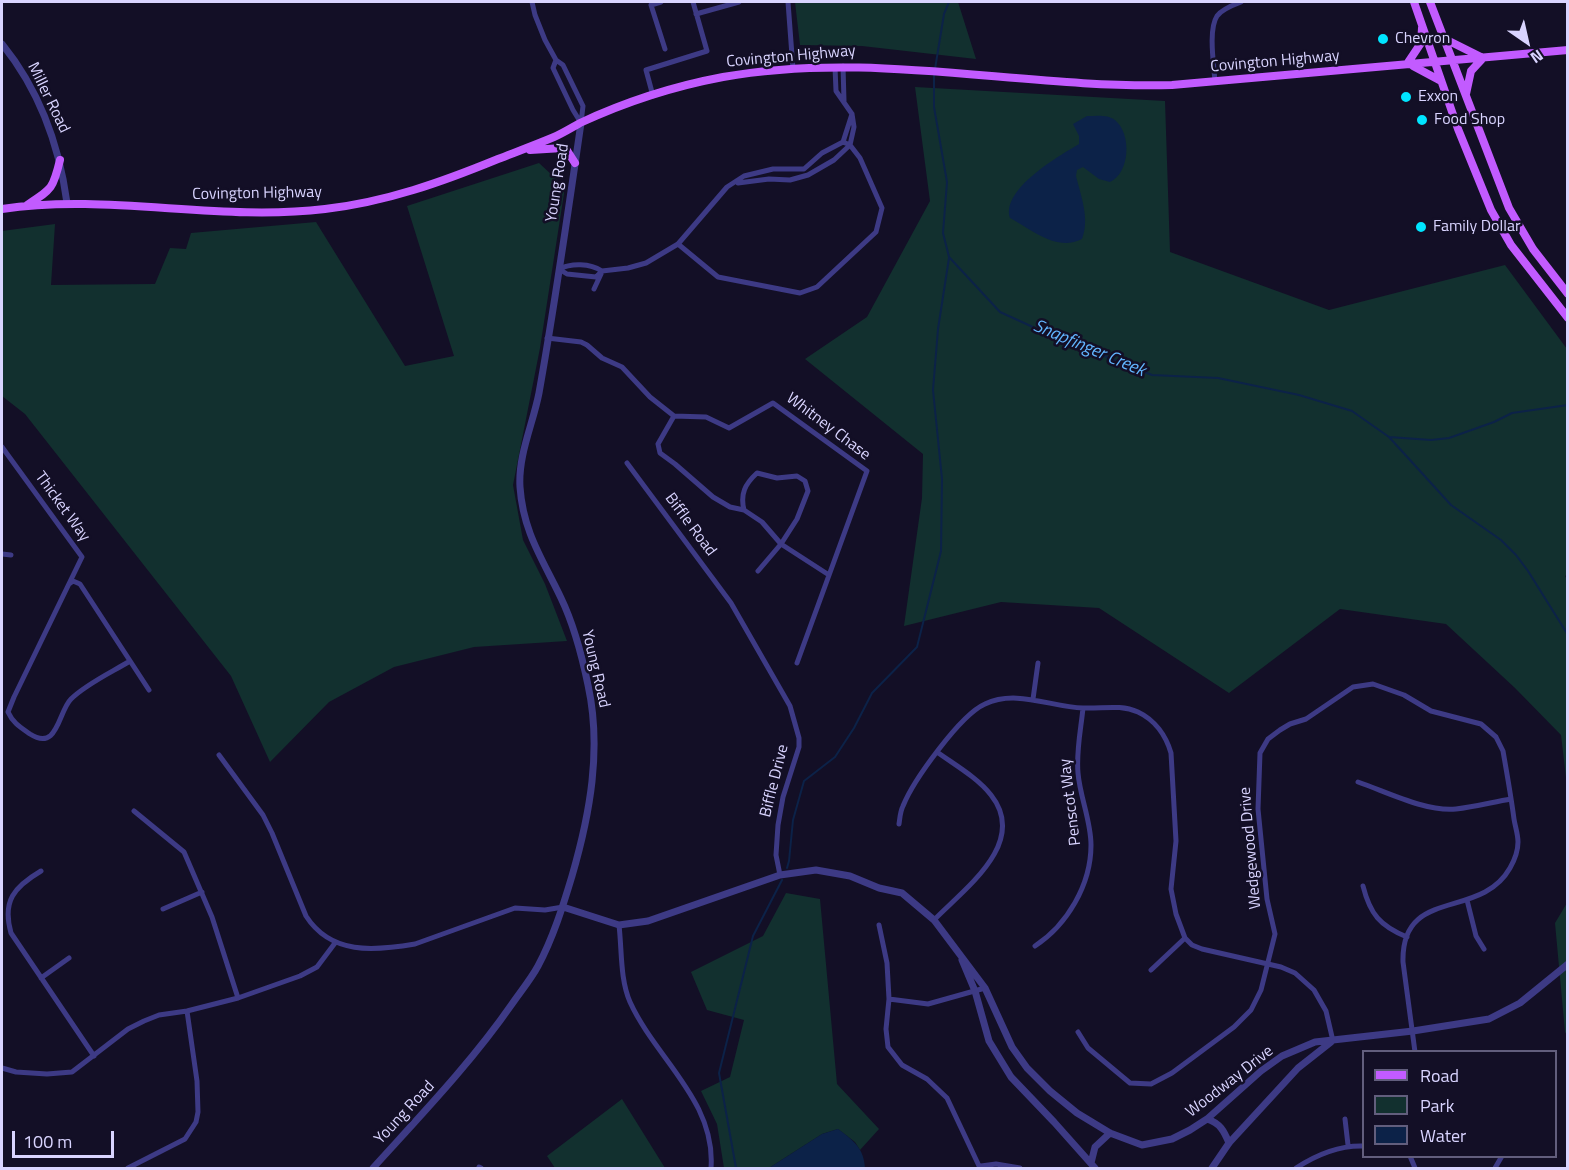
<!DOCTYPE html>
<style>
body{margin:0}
#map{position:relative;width:1569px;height:1170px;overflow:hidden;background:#130f26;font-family:"Titillium Web",sans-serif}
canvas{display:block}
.frame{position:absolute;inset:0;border:3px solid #d9d4ff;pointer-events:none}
.legend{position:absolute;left:1362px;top:1050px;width:195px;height:108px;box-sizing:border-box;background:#130f26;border:2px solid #625e7d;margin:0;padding:8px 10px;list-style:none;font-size:18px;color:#d9d4ff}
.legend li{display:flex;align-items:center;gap:12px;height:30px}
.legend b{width:30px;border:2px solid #625e7d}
.north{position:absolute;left:1497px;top:12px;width:60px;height:60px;-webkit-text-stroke:4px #130f26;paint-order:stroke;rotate:146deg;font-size:16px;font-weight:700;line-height:24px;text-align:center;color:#d9d4ff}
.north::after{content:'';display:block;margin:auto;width:21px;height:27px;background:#d9d4ff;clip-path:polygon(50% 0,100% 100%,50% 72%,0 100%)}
.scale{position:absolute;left:12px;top:1131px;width:102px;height:27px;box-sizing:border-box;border:3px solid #d9d4ff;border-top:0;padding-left:8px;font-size:18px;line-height:21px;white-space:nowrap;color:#d9d4ff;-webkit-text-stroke:4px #130f26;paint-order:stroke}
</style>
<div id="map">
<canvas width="1569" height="1170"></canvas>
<div class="frame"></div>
<ul class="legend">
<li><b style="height:8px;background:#c25bff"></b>Road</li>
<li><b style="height:16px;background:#12302f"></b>Park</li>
<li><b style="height:16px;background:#0c2248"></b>Water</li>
</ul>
<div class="north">N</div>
<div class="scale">100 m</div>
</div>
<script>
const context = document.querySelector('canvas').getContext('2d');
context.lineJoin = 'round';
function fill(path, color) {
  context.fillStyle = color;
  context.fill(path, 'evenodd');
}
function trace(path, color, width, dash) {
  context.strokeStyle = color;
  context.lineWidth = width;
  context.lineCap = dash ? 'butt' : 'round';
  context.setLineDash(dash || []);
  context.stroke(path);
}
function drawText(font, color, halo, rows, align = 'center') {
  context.font = font + ' "Titillium Web",sans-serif';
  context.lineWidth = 5;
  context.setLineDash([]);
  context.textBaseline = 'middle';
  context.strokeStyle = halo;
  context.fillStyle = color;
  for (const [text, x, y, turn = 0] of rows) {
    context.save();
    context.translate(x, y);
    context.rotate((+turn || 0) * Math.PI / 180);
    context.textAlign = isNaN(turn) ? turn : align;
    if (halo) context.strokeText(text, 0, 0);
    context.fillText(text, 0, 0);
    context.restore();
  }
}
fill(new Path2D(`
 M795,2H958L976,59L862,46L800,45Z
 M915,87L1165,101L1170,252L1329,310L1505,265L1567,349L1568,574L1565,576L1568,581L1567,786L1561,735L1515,688L1446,624L1340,609L1229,693L1099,608L1001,602L904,626L922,498L923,454L805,359L867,317L930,201Z
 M539,163L565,187L540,348L513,485L523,540L545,584L567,641L474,647L394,667L329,702L270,762L231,676L25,414L2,396V231L55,224L51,285L155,284L170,248L186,249L191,233L316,222L405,366L454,356L407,206Z
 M786,893L820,899L837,1084L879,1129L860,1150L855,1142L838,1129L822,1134L769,1168H724L717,1124L701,1091L730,1077L744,1020L707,1010L691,972L763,936Z
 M1567,903V1035L1565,1032L1555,923Z
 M622,1099L665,1168H555L547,1156Z`), '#12302f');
fill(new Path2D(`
 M1087,116C1096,116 1107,114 1115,120C1132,134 1130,173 1110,182L1099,179L1083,167L1077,170L1076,176C1081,196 1090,219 1082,239C1057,252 1032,230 1010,218C1001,189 1059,156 1079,144V136L1073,124Z
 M838,1129C853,1140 864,1148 865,1168H769L822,1134Z`), '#0c2248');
trace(new Path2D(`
 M935,69L944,14L949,2
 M934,75V107L947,182L943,233L949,257L1000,312L1046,333L1152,375L1218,378L1299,395L1352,411L1389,437L1431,440L1449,438L1494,422L1512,413L1568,405
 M1389,437L1451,505L1501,540L1516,555L1528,571L1568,635
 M787,868L789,861L793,820L804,781L835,757L854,728L872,693L917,647L941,551L942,479L933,390L938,329L949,258
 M736,1168L719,1073L753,936L782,880`), '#0c2248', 2);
trace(new Path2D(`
 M532,2L535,15L545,40L556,60L563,65L583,106L581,123
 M661,2L651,5L665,49
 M788,2L793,69
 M696,14L739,2
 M556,60L553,68L573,110L581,123
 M843,66L844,101
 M1215,82C1214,65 1208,30 1217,16C1222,9 1233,5 1241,2
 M653,96L646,70L707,51L693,2
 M738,183L769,179L790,180L808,175L834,160L850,145L854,127L852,114L836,91L835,67
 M678,244L718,277L800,293L817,287L876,232L882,208L860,158L850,145L843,142
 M559,269L567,274L596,277L602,271L628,268L646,263L678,244L727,187L744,176L773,169H804L822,153L843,142L852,114
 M559,269C571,263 590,263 602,271
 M594,289L601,274
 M547,338L581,342L587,345L602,358L622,367L650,397L674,416L706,417L729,428L773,403L867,471L797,663
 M674,416L658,444L660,453L675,464L713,497L730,507L744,510L762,522L781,544L829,575
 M2,447L82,557L14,697L8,712C13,723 20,727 30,734C58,752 58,712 71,699C86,684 112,672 130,661
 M627,463L731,603L790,706L799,738V747L783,797L778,825L776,855L780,875
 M744,510C740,494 745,484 757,473L777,478L797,476L805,481L808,491L797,519L781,544L758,571
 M2,554L11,555
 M69,584L73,581L80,584L149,690
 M1033,699L1038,663
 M219,755L263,815L272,833L306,916C331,955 374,951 415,944L515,908L545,910L563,907
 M1358,782C1387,792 1426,812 1456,809C1475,807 1493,802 1511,799
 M134,811L184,852L212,917L238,998
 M899,824C900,818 900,812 903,806C913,781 960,715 985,704C1016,689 1051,707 1083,708C1102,709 1120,704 1138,712C1155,720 1166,736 1171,753L1176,841L1171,889L1176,914L1185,938L1192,945L1202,949L1281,967L1295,973L1314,990L1326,1011L1333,1041
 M41,871C14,887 2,901 11,933L94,1056
 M1363,886C1370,914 1380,926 1407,937
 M1467,900L1476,936L1484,949
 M163,909L202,892
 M934,920C964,889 1029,843 991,795C978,778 955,765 937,752
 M619,925C622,951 620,979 630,1002C656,1059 716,1101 711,1168
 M879,925L887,963L889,999L886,1029L888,1047L902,1065L927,1079L947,1098L980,1168
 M1035,946C1067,925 1091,885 1091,845C1091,821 1080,797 1078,773C1076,751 1081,729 1083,708
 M1151,970L1185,938
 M41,978L69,958
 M889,999L928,1004L985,988
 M1078,1032L1088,1048L1130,1083L1151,1084L1172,1073L1234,1027L1251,1010L1261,990L1275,934L1267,899L1258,809L1260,753L1268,739L1280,730L1290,724L1306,719L1353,687L1373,684L1404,695L1431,711L1481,724L1496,737L1503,751C1507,774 1511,796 1514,819C1515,826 1518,834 1518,842C1518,850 1514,861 1510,868C1480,921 1401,886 1403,962L1415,1052
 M2,1068L16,1072L47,1074L72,1072L128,1029L144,1021L159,1015L187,1011L238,998L300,976L317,967L335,943
 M1345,1119L1348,1145
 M1410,1156L1415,1168
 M981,1166L996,1164L1020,1168
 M479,1167L481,1168
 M128,1168L185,1139L196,1122L198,1112L197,1081L187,1011
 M1296,1168C1316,1155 1339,1145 1364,1146
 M1495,1168L1502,1156`), '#3d3a85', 5);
trace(new Path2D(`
 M2,44C40,91 59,144 67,203
 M563,907L619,925L648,921L780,875L816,870L850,876L879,888L902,893L934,920L985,988L1012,1047L1027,1068L1050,1091L1077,1113L1110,1133L1142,1145L1172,1139L1190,1130L1207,1119L1261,1071L1282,1056L1315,1042L1413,1031L1489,1019L1520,1003L1568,964
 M962,960L975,991L989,1041L1011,1077L1054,1122L1095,1168
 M1207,1119C1220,1123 1224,1131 1229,1143
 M1091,1163L1095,1147L1110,1133
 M373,1168C421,1115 471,1063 512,1004C521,991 531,979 538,966C553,938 563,906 572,876C590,814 602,749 588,685C582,656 574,625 561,598C543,560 523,532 520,487C518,455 533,424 539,393C555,304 568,213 581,123
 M1212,1168L1229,1143L1298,1068L1331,1042`), '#3d3a85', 7);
trace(new Path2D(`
 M1414,2L1458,129L1491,210L1511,245L1568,318
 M1430,2L1509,208L1533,249L1568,294
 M1443,38L1483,58
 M1407,64L1421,43L1422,28
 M1413,66L1441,81
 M1466,94L1471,71L1483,58
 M530,150L563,148L566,149L575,163
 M27,205C52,189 53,189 60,160
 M2,209C109,193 217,222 325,209C386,202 442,182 498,159C516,152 535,145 554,137C563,133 571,128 580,123C625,102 675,86 723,77C873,50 1022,89 1172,85L1568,50`), '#c25bff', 8);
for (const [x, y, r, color] of [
 [1383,39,6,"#00e5ff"],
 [1406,97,6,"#00e5ff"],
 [1422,120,6,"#00e5ff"],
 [1421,227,6,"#00e5ff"]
]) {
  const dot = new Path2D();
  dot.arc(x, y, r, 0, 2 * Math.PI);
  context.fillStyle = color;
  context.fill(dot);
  trace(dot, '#130f26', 2);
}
drawText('16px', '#d9d4ff', '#130f26', [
 ["Chevron",1395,39],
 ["Exxon",1418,97],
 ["Food Shop",1434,120],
 ["Family Dollar",1433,227]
], 'left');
drawText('16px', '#d9d4ff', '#130f26', [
 ["Covington Highway",791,57,-5],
 ["Covington Highway",1275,62,-5],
 ["Miller Road",48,98,64],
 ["Young Road",558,183,-81],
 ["Covington Highway",257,194,-1],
 ["Whitney Chase",828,427,37],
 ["Thicket Way",62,507,54],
 ["Biffle Road",690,525,53],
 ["Young Road",595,669,77],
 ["Biffle Drive",775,781,-76],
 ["Penscot Way",1071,802,-97],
 ["Wedgewood Drive",1251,848,-95],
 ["Woodway Drive",1230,1082,-38],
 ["Young Road",405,1113,-47]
]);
drawText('italic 18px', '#62b6ff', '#130f26', [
 ["Snapfinger Creek",1089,349,23]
]);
</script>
